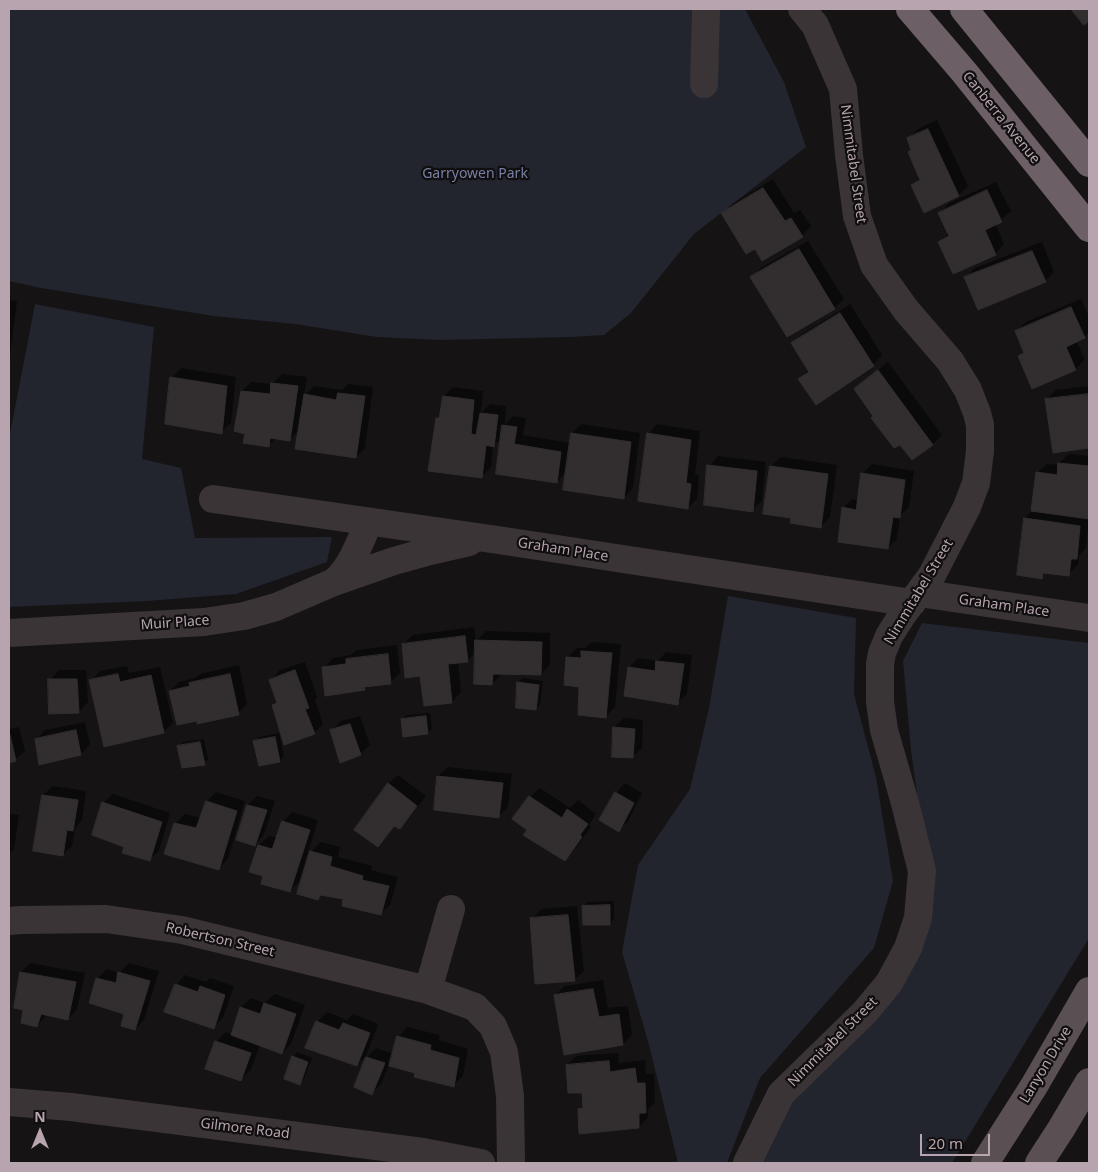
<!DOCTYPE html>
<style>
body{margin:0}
#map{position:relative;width:1098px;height:1172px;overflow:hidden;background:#151314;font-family:"Noto Sans",sans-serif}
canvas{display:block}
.frame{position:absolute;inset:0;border:10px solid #b7a4ae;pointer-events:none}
.north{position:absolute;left:15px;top:1107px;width:50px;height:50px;-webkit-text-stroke:4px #100e0f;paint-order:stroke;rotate:0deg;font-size:14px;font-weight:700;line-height:20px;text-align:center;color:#b7a4ae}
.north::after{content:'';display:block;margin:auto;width:18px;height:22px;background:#b7a4ae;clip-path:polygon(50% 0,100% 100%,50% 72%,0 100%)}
.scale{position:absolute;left:920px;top:1134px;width:70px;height:22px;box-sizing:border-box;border:2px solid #b7a4ae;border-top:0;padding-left:6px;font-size:15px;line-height:18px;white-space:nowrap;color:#b7a4ae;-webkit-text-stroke:4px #100e0f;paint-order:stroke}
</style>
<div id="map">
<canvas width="1098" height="1172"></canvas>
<div class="frame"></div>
<div class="north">N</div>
<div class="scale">20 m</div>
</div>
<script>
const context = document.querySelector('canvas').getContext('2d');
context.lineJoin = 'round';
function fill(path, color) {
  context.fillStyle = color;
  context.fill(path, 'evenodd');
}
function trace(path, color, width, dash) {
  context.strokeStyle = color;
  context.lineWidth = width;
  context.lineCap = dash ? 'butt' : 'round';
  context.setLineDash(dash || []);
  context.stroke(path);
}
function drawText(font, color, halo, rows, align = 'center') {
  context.font = font + ' "Noto Sans",sans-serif';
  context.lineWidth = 4.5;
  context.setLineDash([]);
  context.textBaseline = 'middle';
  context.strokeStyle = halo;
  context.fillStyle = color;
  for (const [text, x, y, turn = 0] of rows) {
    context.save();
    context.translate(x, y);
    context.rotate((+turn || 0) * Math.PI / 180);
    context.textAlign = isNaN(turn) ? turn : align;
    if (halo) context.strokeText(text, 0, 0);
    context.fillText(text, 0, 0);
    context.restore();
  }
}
fill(new Path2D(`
 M9,9H745L784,82L806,147L694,234L631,313L604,335L571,337L440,340L377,337L295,324L213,316L41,288L9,281Z
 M35,304L154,327L142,459L181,468L195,538L332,537L327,562L236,594L147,601L9,607V439Z
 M728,596L856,618L854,694L876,777L893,881L874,948L760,1078L727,1163H678L649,1045L622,952L638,865L690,789L709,708Z
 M922,623L1089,643V938L952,1163H760L793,1093L897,991L926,860L911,750L903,661Z`), '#22242e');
fill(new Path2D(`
 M937,120L968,186L959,195L924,211L913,186L920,178L912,149L908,139L918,129Z
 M773,179L794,213L800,210L811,226L802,236L755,247L722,213L732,204Z
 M996,182L1011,211L1001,220L995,223L1004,244L995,254L940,242L949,233L940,213L949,203Z
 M808,241L844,299L834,308L752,277L761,268Z
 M1042,242L1054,272L1045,281L965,278L975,268Z
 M1081,299L1089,317V332L1084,337L1076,341L1085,359L1076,369L1033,387L1019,357L1025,351L1016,331L1026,322Z
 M9,300L17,301L9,363Z
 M850,304L882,355L873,365L799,379L809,370L792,344L802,334Z
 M888,362L942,435L933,444L913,459L875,416L855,389L865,380Z
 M181,368L236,377L231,423L221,432L172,378Z
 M282,374L307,377L304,396L314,386L342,390L348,384L373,387L365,448L356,457L299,430L290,439L276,438L268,446L246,433L242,391L251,382L272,384Z
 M1089,386V447L1054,452L1047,399L1056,390Z
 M453,387L483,391L481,413L490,404L506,406L505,424L513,416L526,418L523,435L570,443L572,433L581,424L640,433L633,488L624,498L566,472L557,482L502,438L493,446L491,467L481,477L437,419L441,415L444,396Z
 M657,424L700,431L695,474L699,475L697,498L688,508L648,434Z
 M1069,454L1089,456V518L1086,548L1079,555L1078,565L1068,574L1046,572L1041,577L1025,518L1032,511L1037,473L1047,464L1059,465V463Z
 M718,456L766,462L762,501L752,510L709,466Z
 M781,457L837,465L830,517L821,526L793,517L771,466Z
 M872,464L914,471L909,507L900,516L897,539L888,548L843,508L852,499L858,500L862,474Z
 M474,627L476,641L486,631L550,633V665L541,674L501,673V675L492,684L476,652L467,661L458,662L461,692L452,702L425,705L421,674L403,644L413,635Z
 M592,642L621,644L615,707L605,717L580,685L568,657L577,648H585Z
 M397,645L400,673L390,683L368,686L364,689L324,668L333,658L351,655L357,650Z
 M666,652L692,655L687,694L677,703L629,668L638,658L658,661Z
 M305,662L317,697L315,700L323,724L314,733L274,706L278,702L271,680L280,670Z
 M239,665L247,704L238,713L198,720L170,691L179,682L195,678L200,674Z
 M127,666L129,673L160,667L173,723L163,732L91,681L100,671Z
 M59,670H86L88,702L79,712L50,680Z
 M523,678L543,681L540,704L536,709L518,682Z
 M430,713L432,729L428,733L402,719L407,715Z
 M360,716L370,745L360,754L332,730L341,721Z
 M624,718L643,720L642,748L632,757L614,727Z
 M85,722L90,744L81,754L36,739L45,730Z
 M19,727L25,751L15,760L9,761V729Z
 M279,733L284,756L279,761L255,741L259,737Z
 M204,739L208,759L204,763L179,747L183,742Z
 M448,767L512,774L508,807L498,817L438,776Z
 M398,775L426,796L409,818L400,828L395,825L378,845L388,784Z
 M625,783L642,793L628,821L619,830L616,793Z
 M53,786L86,791L82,820L75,828L72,846L62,855L35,850L43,795Z
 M540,788L570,808L578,800L596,814L589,825L591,827L574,850L565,860L529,829L514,819L530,797Z
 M216,792L245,801L228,859L218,869L175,824L185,814L201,818L207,801Z
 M113,794L170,813L159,851L149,860L125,846L103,803Z
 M257,796L275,801L264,835L255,844L248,805Z
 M292,812L318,820L299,882L290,891L264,875L251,871L259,845L269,836L277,838L283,822Z
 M9,813L19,815L14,849L9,854Z
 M321,842L340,847L338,857L372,866L371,870L398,877L390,905L380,914L345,898L322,894L318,898L311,852Z
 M614,901V919L610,923L583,907L588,902Z
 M577,906L584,971L574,980L532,919L541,909Z
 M30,963L85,973L77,1009L68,1019L47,1014L46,1016L37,1026L25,1009L21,972Z
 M129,963L159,971L144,1020L135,1029L126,1014L97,979L107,969L119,973Z
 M185,975L206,982L210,978L234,986L223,1018L213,1027L176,985Z
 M603,980L608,1008L628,1006L632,1035L623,1044L555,995L565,986Z
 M275,994L305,1005L291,1044L282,1053L260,1044L251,1070L241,1079L216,1042L226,1032L232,1035L241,1007L251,998L265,1003Z
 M327,1012L347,1020L353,1014L378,1024L366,1056L357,1065L317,1022Z
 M407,1027L440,1035L439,1040L468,1049L463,1076L453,1085L416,1072L389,1065L381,1084L372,1093L367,1057L376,1048L394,1054L398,1037Z
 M297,1052L312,1058L304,1079L300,1083L293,1057Z
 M618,1053L619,1063L645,1060L646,1074H654L655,1102L648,1109V1117L639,1127L580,1109L584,1105L583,1092L567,1065L576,1056Z`), '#0007');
const building = new Path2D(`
 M1071,9H1089V21L1084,25Z
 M928,129L959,196L924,213L911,185L920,180L908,152L911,150L907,138Z
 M763,188L785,221L791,218L803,237L762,261L755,249L746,254L721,213Z
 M987,190L1002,222L985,230L996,255L953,274L938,242L949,236L938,213Z
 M799,249L835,309L787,337L750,277Z
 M1032,251L1046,282L978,310L964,277Z
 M1071,307L1085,338L1066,347L1076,370L1032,389L1018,356L1024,353L1015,331Z
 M840,313L874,366L816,405L798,379L809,372L791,343Z
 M878,370L933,445L912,460L900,445L894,448L871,418L873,416L854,389Z
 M170,377L227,386L222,434L165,424Z
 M271,383L298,386L290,441L270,438L269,447L243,443L245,434L234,431L241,391L270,394Z
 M338,393L365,396L356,458L295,449L304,394L336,400Z
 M1089,394V448L1053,453L1045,399Z
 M443,396L474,400L471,434L476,435L480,413L498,415L494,447L486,445L482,478L428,471L436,418H439Z
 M502,425L517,427L514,444L561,452L557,483L496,474Z
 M571,433L631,442L624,499L563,490Z
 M647,433L691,440L686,483L691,484L688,509L638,501Z
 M1058,463L1089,466V519L1031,511L1036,472L1057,475Z
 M707,465L757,471L753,512L704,505Z
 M770,466L828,474L821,528L790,523L791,518L763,514Z
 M861,473L905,480L900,518L893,517L888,549L838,542L842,507L856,510Z
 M1024,518L1080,526L1077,559H1071L1069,576L1043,573L1042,579L1017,575Z
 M465,636L468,662L448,664L452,703L424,706L420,676L405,678L402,644Z
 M475,640L542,642L541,675L493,674L492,685L474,684Z
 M581,651L612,653L606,718L578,715L579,687L564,685L566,657L581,658Z
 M388,654L391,684L364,687L365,690L325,696L322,667L346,664V659Z
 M656,661L684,664L678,705L624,696L628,667L655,671Z
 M295,670L309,708L305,709L315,734L284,745L272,705L277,703L269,680Z
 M118,674L120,682L151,675L164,733L104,747L89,680Z
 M230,674L239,715L197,724V721L177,725L169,691L190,686L189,683Z
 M48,679H77L79,713L49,714Z
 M517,682L539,685L536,710L516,708Z
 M426,716L428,734L403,737L401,719Z
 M350,724L361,755L340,763L330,730Z
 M613,727L635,729L633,758L612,757Z
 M76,730L81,755L39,765L35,739Z
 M10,735L16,761L9,763V736Z
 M275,737L280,762L259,766L253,741Z
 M200,742L205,765L182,768L177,746Z
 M437,776L503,783L499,818L434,810Z
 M388,783L417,806L400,829L394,826L378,847L354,830Z
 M615,792L634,803L619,832L599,820Z
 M42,795L78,800L73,831L67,830L63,856L33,851Z
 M529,796L562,818L567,809L588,824L580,835L582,837L565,861L523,835L527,830L512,819Z
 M206,801L237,811L219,870L164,854L174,823L196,828Z
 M102,802L162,822L150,861L122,853L124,847L92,835Z
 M247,805L267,810L255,846L236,840Z
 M282,821L310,830L290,892L261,884L263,876L249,872L258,845L272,849Z
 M310,851L332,857L330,866L363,876L362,880L389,886L381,915L342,906L343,899L320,895L318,900L297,894Z
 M610,905V925H583L582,906Z
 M568,915L575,981L535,984L530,918Z
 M20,972L76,982L68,1020L41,1014L37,1027L21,1023L23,1010L14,1008Z
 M118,972L150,981L135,1030L121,1026L124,1014L89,1003L96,978L116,983Z
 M175,984L198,992L200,986L225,995L214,1029L164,1012Z
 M593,989L599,1017L619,1014L623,1045L564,1055L554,995Z
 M264,1003L296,1014L282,1054L231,1035L240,1007L260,1014Z
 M316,1021L339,1030L343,1023L370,1033L357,1066L305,1048Z
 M397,1036L431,1045L430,1050L459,1058L454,1087L414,1077L415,1073L389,1066Z
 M215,1041L251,1053L241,1081L205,1069Z
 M292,1056L308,1062L300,1085L284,1079Z
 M366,1057L385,1063L372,1095L354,1087Z
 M609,1061L610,1072L635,1068L637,1083H645L646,1113H639V1128L579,1134L578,1109L583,1108L582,1093H568L566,1065Z`);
fill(building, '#322e2f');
trace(building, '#322d2e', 1);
trace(new Path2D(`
 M704,84L706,9
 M213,499L498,540L912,603
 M334,582C352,567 359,543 369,522
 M919,593L1089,618
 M9,633L204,622L244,616L276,607L334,582L394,561L430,551L469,542
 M9,921L21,920L106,919L182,930L428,990L475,1007L493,1026L504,1052L510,1096L511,1163
 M428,990L451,909
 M9,1102L71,1107L423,1152L481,1163
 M747,1163L781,1094L865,1012L889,983L908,948L918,918L922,871L905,803L884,730L880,702V664L882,653L889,636L901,617L932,575L967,507L976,483L980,451V425L977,413L968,390L950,361L906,310L874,265L857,216L849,155L843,89L815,25L802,9`), '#3b3437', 28);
trace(new Path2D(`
 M985,1163L1034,1086L1089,991
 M1039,1163L1061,1129L1089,1082`), '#5a5054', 28);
trace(new Path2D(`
 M910,9L964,72L1089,228
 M964,9L1089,163`), '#6c5f66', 28);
drawText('14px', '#b7a4ae', '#100e0f', [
 ["Canberra Avenue",1001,118,51],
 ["Nimmitabel Street",853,164,82],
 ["Graham Place",563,550,9],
 ["Nimmitabel Street",919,592,-59],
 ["Graham Place",1004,606,8],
 ["Muir Place",175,623,-4],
 ["Robertson Street",220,940,13],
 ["Nimmitabel Street",833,1042,-45],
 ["Lanyon Drive",1046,1065,-59],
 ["Gilmore Road",245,1129,7]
]);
drawText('14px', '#7880a4', '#100e0f', [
 ["Garryowen Park",475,174]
]);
</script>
